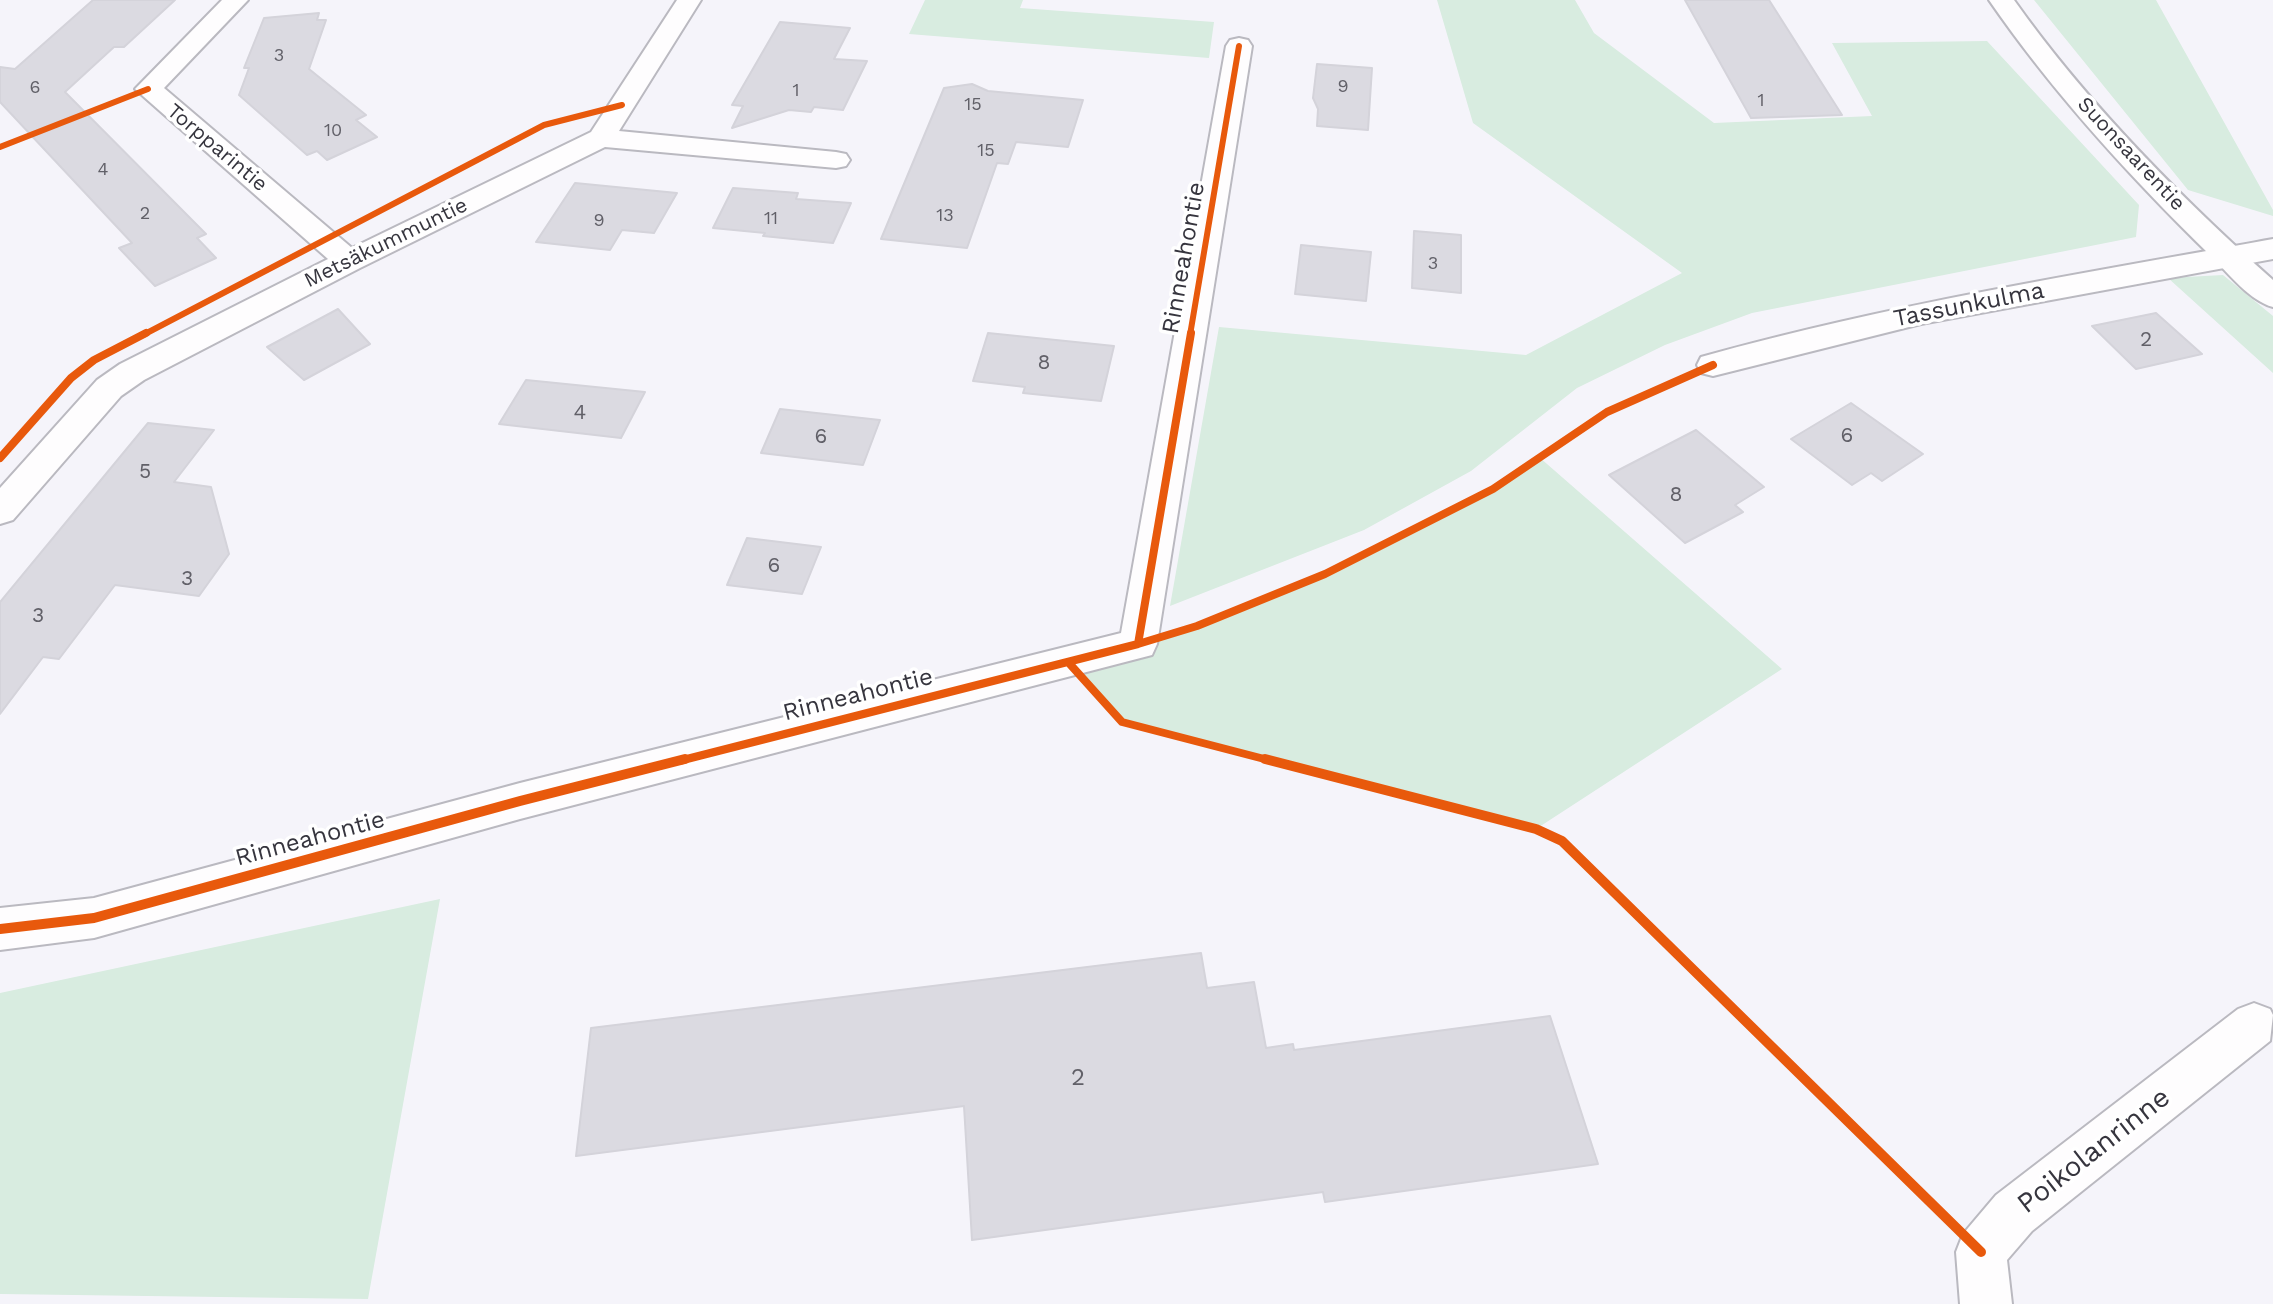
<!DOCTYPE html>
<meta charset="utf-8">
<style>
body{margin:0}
canvas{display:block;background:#f5f4fa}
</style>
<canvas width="2273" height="1304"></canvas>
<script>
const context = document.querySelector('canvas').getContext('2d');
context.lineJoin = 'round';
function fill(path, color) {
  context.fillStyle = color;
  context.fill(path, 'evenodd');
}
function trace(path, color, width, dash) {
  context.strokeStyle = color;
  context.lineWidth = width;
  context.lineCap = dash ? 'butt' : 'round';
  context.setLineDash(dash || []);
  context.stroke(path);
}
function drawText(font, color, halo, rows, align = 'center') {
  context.font = font + ' "Work Sans",sans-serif';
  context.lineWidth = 7;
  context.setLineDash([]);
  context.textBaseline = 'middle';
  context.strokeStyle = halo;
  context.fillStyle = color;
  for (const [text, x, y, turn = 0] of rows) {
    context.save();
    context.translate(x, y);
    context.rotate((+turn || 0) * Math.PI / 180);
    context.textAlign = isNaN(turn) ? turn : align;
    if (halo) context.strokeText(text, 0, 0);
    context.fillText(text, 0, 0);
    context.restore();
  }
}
fill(new Path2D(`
 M925,0H1023L1020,8L1214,22L1209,58L909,34Z
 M1437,0H1575L1594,33L1714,123L1872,116L1832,43L1987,41L2139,205L2136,237L1752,313L1665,345L1577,388L1471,471L1364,530L1170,606L1219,327L1526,355L1682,273L1473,123Z
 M2034,0H2156L2273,210V216L2188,190Z
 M2223,275L2273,316V373L2168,278Z
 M1539,457L1782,669L1536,829L1122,722L1068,662L1197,626L1325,574L1493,489Z
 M440,899L368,1299L0,1294V993Z`), '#d8ece0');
const building = new Path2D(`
 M93,0H175L124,47H114L65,92L206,234L197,238L216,258L155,286L119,248L132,243L0,102V67L15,69Z
 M1685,0H1769L1842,115L1751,118Z
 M319,13L317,20H326L309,69L366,115L356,120L377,137L327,160L317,151L307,155L239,95L249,68H244L264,18Z
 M780,22L850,28L834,59L867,61L843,110L814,107L811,112L789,110L732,128L743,106L732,105Z
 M1317,64L1372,68L1368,130L1317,126L1318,109L1313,98Z
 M972,84L988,91L1083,100L1068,147L1016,142L1008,164L997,163L967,248L881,239L944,88Z
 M575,183L677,193L654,233L622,230L610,250L536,242Z
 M733,188L798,193L796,199L851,203L833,243L763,236L765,233L713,228Z
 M1414,231L1461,235V293L1412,288Z
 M1301,245L1371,252L1366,301L1295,294Z
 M338,309L370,344L304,380L267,347Z
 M2156,313L2202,354L2136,369L2092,326Z
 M988,333L1114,346L1101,401L1023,393L1025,387L973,381Z
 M526,380L645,392L621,438L499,424Z
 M1851,403L1923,454L1882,481L1871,473L1852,485L1791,439Z
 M780,409L880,420L863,465L761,453Z
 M148,423L214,430L174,482L211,487L229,554L199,596L115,585L59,659L43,657L0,714V602Z
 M1696,430L1764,487L1735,505L1743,512L1685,543L1609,475Z
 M747,538L821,547L802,594L727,585Z
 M1201,953L1207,988L1254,982L1266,1048L1293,1044L1294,1050L1550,1016L1598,1164L1325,1202L1323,1192L972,1240L964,1106L576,1156L591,1028Z`);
fill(building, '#dbdae1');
trace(building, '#d4d3da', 2);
const minor = new Path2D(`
 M222,0H248L164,88L352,248L591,132L677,0H701L619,131L836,152L846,154L850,160L846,166L836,168L605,147L360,268L144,380L121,396L13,520L0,524V488L97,380L120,364L328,259L135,89Z
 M1239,38L1248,40L1252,46L1157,644L1152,655L520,819L94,938L0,950V908L94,898L520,783L1121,633L1226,46L1230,40Z
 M2273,239V259L1921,324L1713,376L1701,373L1697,365L1701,357C1889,304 2081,274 2273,239Z
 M2254,1003L2270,1009L2273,1015L2270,1041L2032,1231L2007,1260L2012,1304H1960L1956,1252L1963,1234L1996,1195L2238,1009Z`);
const tertiary = new Path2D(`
 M1989,0H2014C2087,103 2179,196 2273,280V307C2250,301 2229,274 2212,257C2131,178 2053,93 1989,0Z`);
trace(minor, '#bab9c0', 4);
trace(tertiary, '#bab9c0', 4);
fill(minor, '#fefdfe');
fill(tertiary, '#fefdfe');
trace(new Path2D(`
 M0,147L148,89
 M143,335L544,125L622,105
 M1190,335L1239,46`), '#e8590c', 6);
trace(new Path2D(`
 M0,458L71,378L94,360L146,333
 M1138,644L1197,626L1325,574L1493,489L1607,412L1713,365
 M1068,662L1122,722L1272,761
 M679,761L1138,644L1191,333`), '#e8590c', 8);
trace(new Path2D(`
 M1265,759L1536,829L1562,841L1981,1252
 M0,929L94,918L520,801L685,759`), '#e8590c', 10);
drawText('18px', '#616068', null, [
 ["3",279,56],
 ["9",1343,87],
 ["6",35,88],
 ["1",796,91],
 ["1",1761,101],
 ["15",973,105],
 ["10",333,131],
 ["15",986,151],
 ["4",103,170],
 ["2",145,214],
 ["13",945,216],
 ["11",771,219],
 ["9",599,221],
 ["3",1433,264]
]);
drawText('21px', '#36353e', '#fff', [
 ["Torpparintie",217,148,40],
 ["Suonsaarentie",2131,154,47],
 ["Metsäkummuntie",386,243,-26]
]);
drawText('21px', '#616068', null, [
 ["2",2146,340],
 ["8",1044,363],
 ["4",580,413],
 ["6",1847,436],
 ["6",821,437],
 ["5",145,472],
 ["8",1676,495],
 ["6",774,566],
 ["3",187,579],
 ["3",38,616]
]);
drawText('24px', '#36353e', '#fff', [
 ["Rinneahontie",1184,258,-80],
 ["Tassunkulma",1969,305,-11],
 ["Rinneahontie",858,695,-14],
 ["Rinneahontie",310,839,-15]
]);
drawText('24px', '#616068', null, [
 ["2",1078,1078]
]);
drawText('28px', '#36353e', '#fff', [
 ["Poikolanrinne",2094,1151,-38]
]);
</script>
